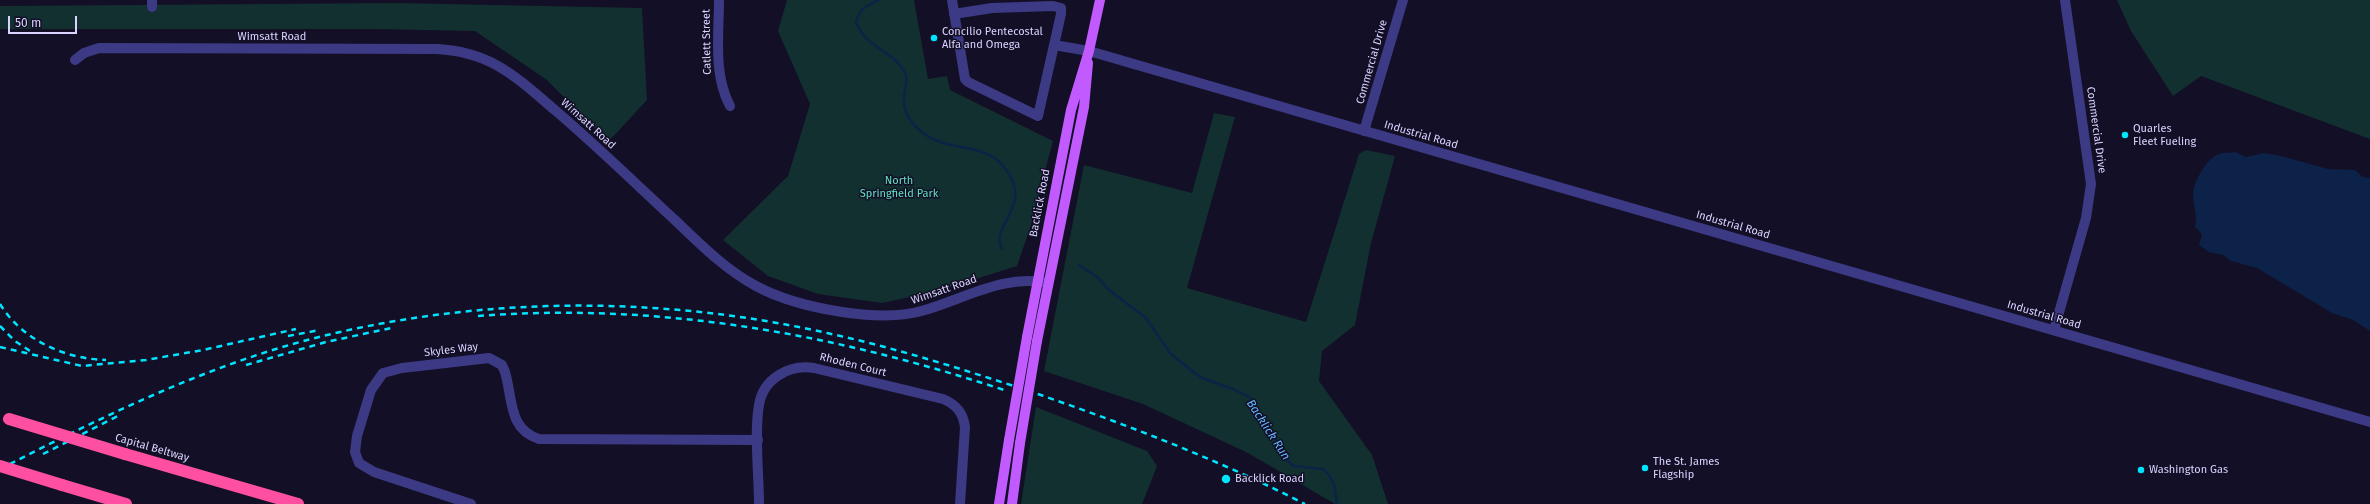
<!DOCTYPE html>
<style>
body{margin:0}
#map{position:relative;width:2370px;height:504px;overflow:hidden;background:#130f26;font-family:"Fira Sans",sans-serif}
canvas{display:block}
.scale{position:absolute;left:8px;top:16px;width:69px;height:18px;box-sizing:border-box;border:2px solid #d9d4ff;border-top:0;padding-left:5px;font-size:12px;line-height:14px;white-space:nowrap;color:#d9d4ff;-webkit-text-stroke:3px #130f26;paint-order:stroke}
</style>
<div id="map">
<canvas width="2370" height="504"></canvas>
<div class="scale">50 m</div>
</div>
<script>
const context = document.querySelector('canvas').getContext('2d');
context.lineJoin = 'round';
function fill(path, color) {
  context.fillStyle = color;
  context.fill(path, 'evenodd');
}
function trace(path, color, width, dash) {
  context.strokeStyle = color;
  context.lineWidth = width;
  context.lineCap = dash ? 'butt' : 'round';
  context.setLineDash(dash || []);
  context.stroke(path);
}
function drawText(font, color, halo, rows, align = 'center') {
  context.font = font + ' "Fira Sans",sans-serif';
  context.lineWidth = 3;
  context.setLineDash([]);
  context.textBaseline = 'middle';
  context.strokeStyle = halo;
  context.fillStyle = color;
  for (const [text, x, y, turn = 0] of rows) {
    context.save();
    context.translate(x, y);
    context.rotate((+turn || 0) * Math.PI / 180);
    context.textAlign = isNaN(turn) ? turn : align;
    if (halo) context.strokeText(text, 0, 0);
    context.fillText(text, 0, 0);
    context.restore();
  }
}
fill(new Path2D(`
 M787,0H914L928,79L947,76L950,90L1053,141L1030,228L1017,266L938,291L882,303L818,294L768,276L723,240L788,176L810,104L778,31Z
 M2117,0H2370V139L2201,76L2173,96L2131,31Z
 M396,3L642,8L647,100L608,142L547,80L475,31L375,29H0V6Z
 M1214,113L1235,117L1187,288L1306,322L1359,154L1366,150L1395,156L1371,243L1355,325L1322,351L1319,381L1372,455L1388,504H1335L1248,453L1143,404L1044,371L1084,165L1192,193Z
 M1036,407L1147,451L1157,466L1142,504H1021Z`), '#12302f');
fill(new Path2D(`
 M2235,152L2246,157L2264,153L2281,156L2328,169L2355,170L2363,177L2370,178V331L2353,320L2332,313L2257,268L2231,261L2223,255L2209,252L2199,245L2202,234L2195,227C2198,217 2193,206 2193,194C2194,181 2206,159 2219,154C2224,152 2230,153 2235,152Z`), '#0c2248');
trace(new Path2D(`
 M879,0C867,6 860,7 856,22C866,48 893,51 904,71C909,79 905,87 904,95C902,112 912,126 926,135C950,152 986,142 1005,168C1035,207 989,224 1002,249
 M1079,265L1097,277L1109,290L1146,318L1170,353L1192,371L1202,378L1233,389L1251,398L1261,421L1275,438L1287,460L1294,466L1323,469L1329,475L1334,484L1337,504`), '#0c2248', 2.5);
trace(new Path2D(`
 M719,0C719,35 713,74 730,106
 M952,0L965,79L968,82L1038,116L1061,14V8L1053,6L992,8L954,14
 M152,7V0
 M1054,45L1089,51L2370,422
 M75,60L84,53L99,48L437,49C492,52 516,77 556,111C597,146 636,184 676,221C701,245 726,270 756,286C797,308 880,324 925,310C966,298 1004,274 1048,283
 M1364,131L1403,0
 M2054,330L2086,218L2091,184L2065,0
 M471,504L374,472L359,463L355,452L357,436L371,390L383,373L402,368L489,358L502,365L505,372C513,399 508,429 539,439L758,440
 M759,504C759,475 754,432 759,405C763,379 789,364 814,368L943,399C957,405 963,413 965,427L960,504`), '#3d3a85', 10);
trace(new Path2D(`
 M1027,337L1071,110L1089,51L1100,0
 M1037,341L1084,107L1088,63
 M999,504L1009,440
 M1012,504L1020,443`), '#c25bff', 10);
trace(new Path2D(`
 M125,454L298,504
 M62,485L126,504`), '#ff4fa3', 12);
trace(new Path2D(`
 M0,304C22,340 65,359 106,360
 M478,316C660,302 835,334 1007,391
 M0,326L15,341L30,351
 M288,336L320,330
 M0,347L82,366L146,360L203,350L296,329
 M246,365L326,342L391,328
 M43,454L118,416
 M0,469C104,416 209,364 323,336C487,296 663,296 827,333C896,348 965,370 1032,392C1125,424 1217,459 1305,504`), '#00e5ff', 2.5, [6, 5]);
trace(new Path2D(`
 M1009,440L1027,337
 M1020,443L1037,341`), '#c25bff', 10);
trace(new Path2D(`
 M9,419L125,454
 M0,466L62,485`), '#ff4fa3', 12);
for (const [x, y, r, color] of [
 [934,38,4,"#00e5ff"],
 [2125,135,4,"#00e5ff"],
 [1645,468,4,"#00e5ff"],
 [2141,470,4,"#00e5ff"],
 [1226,479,5,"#00e5ff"]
]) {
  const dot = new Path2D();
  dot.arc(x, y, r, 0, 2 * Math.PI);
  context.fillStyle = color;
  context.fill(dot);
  trace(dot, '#130f26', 1.5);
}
drawText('11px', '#d9d4ff', '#130f26', [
 ["Concilio Pentecostal",942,32],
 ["Alfa and Omega",942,45],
 ["Quarles",2133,129],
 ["Fleet Fueling",2133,142],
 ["The St. James",1653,462],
 ["Flagship",1653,475],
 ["Washington Gas",2149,470],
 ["Backlick Road",1235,479]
], 'left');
drawText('11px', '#d9d4ff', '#130f26', [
 ["Wimsatt Road",272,37],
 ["Catlett Street",707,42,-91],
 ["Commercial Drive",1372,62,-74],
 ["Wimsatt Road",588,124,42],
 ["Commercial Drive",2096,130,82],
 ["Industrial Road",1421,135,16],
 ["Backlick Road",1040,203,-79],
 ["Industrial Road",1733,225,16],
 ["Wimsatt Road",944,290,-19],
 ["Industrial Road",2044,315,16],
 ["Skyles Way",451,350,-7],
 ["Rhoden Court",853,365,14],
 ["Capital Beltway",152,448,16]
]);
drawText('11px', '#5fe0c0', '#130f26', [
 ["North",899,181],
 ["Springfield Park",899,194]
]);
drawText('italic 12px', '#62b6ff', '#130f26', [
 ["Backlick Run",1268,430,57]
]);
</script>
